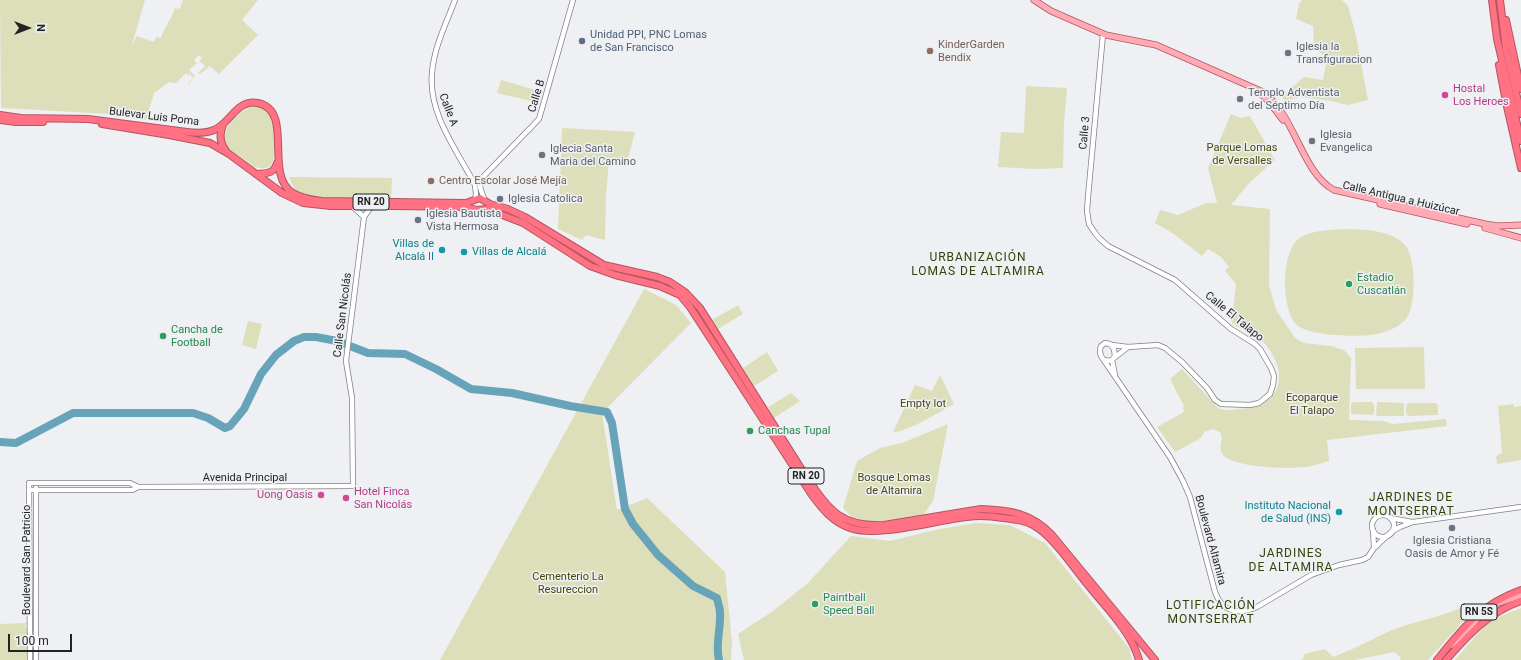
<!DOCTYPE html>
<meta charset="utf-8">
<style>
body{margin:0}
#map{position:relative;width:1521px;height:660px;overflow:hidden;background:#eef0f3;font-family:Roboto,sans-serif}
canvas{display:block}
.north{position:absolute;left:8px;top:8px;width:40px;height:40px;-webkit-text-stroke:3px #eef0f3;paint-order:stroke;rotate:90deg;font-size:11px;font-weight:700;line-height:16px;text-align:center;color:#222324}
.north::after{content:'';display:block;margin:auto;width:14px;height:18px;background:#222324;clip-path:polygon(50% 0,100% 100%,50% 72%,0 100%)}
.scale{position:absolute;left:8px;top:634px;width:64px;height:18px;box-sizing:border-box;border:2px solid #222324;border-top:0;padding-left:5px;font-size:12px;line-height:14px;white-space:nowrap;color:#222324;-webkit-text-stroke:3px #eef0f3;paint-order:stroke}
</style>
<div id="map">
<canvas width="1521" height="660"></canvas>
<div class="north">N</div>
<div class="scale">100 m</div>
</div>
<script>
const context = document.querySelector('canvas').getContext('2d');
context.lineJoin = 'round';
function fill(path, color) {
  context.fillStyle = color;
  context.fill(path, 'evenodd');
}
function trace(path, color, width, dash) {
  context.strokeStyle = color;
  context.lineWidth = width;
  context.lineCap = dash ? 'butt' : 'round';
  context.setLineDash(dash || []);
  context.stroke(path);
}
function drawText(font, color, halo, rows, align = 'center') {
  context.font = font + ' Roboto,sans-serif';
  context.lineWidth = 3;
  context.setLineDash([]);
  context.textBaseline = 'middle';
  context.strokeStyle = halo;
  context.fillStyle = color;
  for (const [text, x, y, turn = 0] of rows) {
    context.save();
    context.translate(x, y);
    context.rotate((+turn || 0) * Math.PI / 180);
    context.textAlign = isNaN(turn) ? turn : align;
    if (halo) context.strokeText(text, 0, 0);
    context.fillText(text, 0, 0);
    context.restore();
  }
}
fill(new Path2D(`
 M0,0H145L132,45L137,36L154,42L156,37L161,38C164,27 172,19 175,8L180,9L183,0H258L242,20L258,35L219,74L210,66L200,74L198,73L205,66L199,61L202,58L199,55L194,60L197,63L189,70L195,76L189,84L188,83L193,78L190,74L188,75L186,73L176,83L169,82L154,93L146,120L111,114L1,108Z
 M1302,0H1342L1348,6L1356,36L1368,100L1348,105L1331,101L1300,97L1284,101L1282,96L1304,77L1323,80L1327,58L1314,48L1313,26L1296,19L1299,4Z
 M501,80L539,91L535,102L497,93Z
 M1026,86L1067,88L1064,122L1063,168L1035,169L998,167L1001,132L1024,133Z
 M254,106C259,106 264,107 268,112C275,121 279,157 270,166C266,169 259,168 255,167L228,148C214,133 240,109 254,106Z
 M1231,114L1240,118L1250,116L1275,160L1249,183L1231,205L1270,209L1269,285L1276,310L1295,338L1304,343L1331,346L1344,350L1351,358L1349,420L1383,421L1393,424L1446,419L1447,426L1327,440L1329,461C1321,463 1313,466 1305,467C1288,469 1235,468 1223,455C1217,447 1225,440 1220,432L1213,429L1204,432L1201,438L1175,452L1157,427L1184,412L1183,408L1184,406L1170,379L1182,369L1218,408C1225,411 1232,410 1240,409C1281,407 1290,375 1266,345C1257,334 1243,331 1232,323L1236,284L1225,271L1229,267L1221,257L1208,249L1202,256L1174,234L1155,223L1160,210L1178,215L1206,203H1217L1208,168Z
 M562,128L635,132L627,162L622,159L609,160L606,196L605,240L586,235L582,240L558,229Z
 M289,177L392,178L391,199C371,199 318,202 302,194C295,190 291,184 289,177Z
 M1345,229C1365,230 1390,229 1405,245C1416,257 1416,302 1408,316C1402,326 1389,331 1378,334C1360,337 1311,337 1297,325C1281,310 1280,249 1301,237C1313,230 1331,230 1345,229Z
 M644,289L676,305L691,323L602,413L617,510L647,498L725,572L732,642L731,660H440Z
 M738,305L743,314L718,329L712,320Z
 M248,321L262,324L256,349L242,345Z
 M1424,347L1425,389H1356L1355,348Z
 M767,352L778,371L754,386L743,368Z
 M940,375L954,404C939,412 908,432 893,432L915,385L932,391Z
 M791,393L800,401L774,418L768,407Z
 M1353,402H1372C1375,405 1375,412 1373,415L1353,414L1351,413V404Z
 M1377,402L1404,403V416H1376Z
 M1408,403H1436L1438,406V415L1408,416C1405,413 1405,406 1408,403Z
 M1513,404L1514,407L1521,406V460L1497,464L1496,456L1502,453L1498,406Z
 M948,424L933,501L924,514L904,521L890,523L872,522L852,517L843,508L857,461L880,448L902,443Z
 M975,523L1010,525L1045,543L1129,648L1132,660H744L738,634L773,611L808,583L851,536L890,541L935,530Z
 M1470,603L1483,605L1466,618L1428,660H1400L1401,658L1395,652L1355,660H1302L1305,654L1325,649L1333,657C1353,650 1372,639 1392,630C1418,620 1446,617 1470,603Z
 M1521,608V660H1455L1489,621Z
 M26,623L25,628H27V651L28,660H0V624Z`), '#dcdfb9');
trace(new Path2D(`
 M0,442L16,443L73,413H193L208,418L225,428L230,426L244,409L261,374L276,355L294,341L304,337H316L337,341L368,353L405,354L436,369L471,389L512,393L570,406L607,412L612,423L625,509L633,524L658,555L693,586L717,598C718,603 720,608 720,613C721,629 715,644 719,660`), '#67a4b9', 8);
const minor = new Path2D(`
 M455,0C446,24 434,47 432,73C428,114 457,150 475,185L476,195L475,199
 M1103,34L1088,197L1087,211L1089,224L1095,233L1099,238L1108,246L1175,280L1231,329L1255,344L1260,349L1271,368L1274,376L1273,385L1270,394L1259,403L1250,405L1221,404L1215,400L1207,388L1182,362L1165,348L1158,345L1128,347L1112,345
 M484,199L480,187L483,177L539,119L573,0
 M353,207L364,217
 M1105,343L1110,344L1114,349L1115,356L1111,361L1104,360C1100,356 1099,351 1101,346Z
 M1114,358L1128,347
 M1103,359L1170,457L1183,481L1190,497L1215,592C1222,612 1238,615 1257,607L1311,575L1339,565L1362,560L1368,557L1374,548L1389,534
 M1112,360L1115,375
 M36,488V660
 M29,490H132L138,487L353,486L352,398L346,361L364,217L371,207
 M1372 526a11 11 0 1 1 22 0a11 11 0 1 1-22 0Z
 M1390,518L1412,522
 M1373,530L1374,548
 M1391,532L1400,527L1413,522L1521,507
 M30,660L29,483H130L138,487`);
const major = new Path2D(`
 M1034,0L1051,11L1106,35L1156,45L1263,92C1296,116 1301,172 1334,190L1485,224L1498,226L1521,225
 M1257,90L1270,103L1283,120
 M1380,204L1467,224
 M1485,228L1521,238
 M1499,603L1521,595
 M1451,645L1459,639L1482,614`);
const highway = new Path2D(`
 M1492,0L1497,39L1521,141
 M1500,0L1506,50L1521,114
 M1506,20L1521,89
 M1499,65L1506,102L1521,168
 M0,115L21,118L88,119L187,132C195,133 205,134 214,130C231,123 236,99 258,103C295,111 263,175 293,193C301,198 312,200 322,201L466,203L480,198L490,204L508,209L525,217L604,265L657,277L670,282L685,292L700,308L807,478C830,511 841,527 884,525L981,509C1010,510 1031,513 1052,535L1155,660
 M0,120L16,122H43
 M102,124L169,135L210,143L229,154L282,193L303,203L331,206H394L466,207L477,210L487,209L523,223L590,266L615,275L660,286L680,295L690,307L812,495C822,509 833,522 850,528C878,538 936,520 967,517C979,515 991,516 1003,518C1013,519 1024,520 1033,525C1053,536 1073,567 1088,585C1106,608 1131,631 1139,660
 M223,125C219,134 220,143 226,151
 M256,174C267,173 274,174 277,163
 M1437,660C1463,628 1481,604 1521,590
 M1446,660C1467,636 1490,611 1521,601`);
trace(minor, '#7f8184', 6);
trace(major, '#b25662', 7);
trace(highway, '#b25662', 8);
trace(minor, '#fff', 4.5);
trace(major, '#ffaab5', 5.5);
trace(highway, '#ff7183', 6);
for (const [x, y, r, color] of [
 [582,41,4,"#5c6f8a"],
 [930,51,4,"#8d6e63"],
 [1288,53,4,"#6b7280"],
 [1445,95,4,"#d1479c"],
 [1240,99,4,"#6b7280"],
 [1312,141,4,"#6b7280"],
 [542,155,4,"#6b7280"],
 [431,181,4,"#8d6e63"],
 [500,199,4,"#6b7280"],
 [418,220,4,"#6b7280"],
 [442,250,4,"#0f9aa8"],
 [464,252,4,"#0f9aa8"],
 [1349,284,4,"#2e9e5b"],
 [163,336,4,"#2e9e5b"],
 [750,431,4,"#2e9e5b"],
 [321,495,4,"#d1479c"],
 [346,498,4,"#d1479c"],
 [1339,512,4,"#0f9aa8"],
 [1452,528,4,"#6b7280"],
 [815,604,4,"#2e9e5b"]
]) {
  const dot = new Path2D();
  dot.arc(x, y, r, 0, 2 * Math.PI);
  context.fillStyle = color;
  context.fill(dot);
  trace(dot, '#eef0f3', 1.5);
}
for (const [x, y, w] of [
 [371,202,36],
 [806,476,36],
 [1479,612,36]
]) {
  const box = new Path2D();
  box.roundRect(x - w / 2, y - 8, w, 16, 3);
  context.fillStyle = '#eef0f3';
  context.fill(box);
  trace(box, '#222324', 1);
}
drawText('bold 10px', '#222324', null, [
 ["RN 20",371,202],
 ["RN 20",806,476],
 ["RN 5S",1479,612]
]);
drawText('11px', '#4e5e75', '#eef0f3', [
 ["Unidad PPI, PNC Lomas",590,35],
 ["de San Francisco",590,48]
], 'left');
drawText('11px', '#785e54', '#eef0f3', [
 ["KinderGarden",938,45],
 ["Bendix",938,58],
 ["Centro Escolar José Mejía",439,181]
], 'left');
drawText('11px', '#5b616d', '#eef0f3', [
 ["Iglesia la",1296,47],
 ["Transfiguracion",1296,60],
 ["Templo Adventista",1248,93],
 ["del Séptimo Día",1248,106],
 ["Iglesia",1320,135],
 ["Evangelica",1320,148],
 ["Iglecia Santa",550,149],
 ["Maria del Camino",550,162],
 ["Iglesia Catolica",508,199],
 ["Iglesia Bautista",426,214],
 ["Vista Hermosa",426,227],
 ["Iglesia Cristiana",1452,541,"center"],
 ["Oasis de Amor y Fé",1452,554,"center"]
], 'left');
drawText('11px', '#b23c85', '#eef0f3', [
 ["Hostal",1453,89],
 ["Los Heroes",1453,102],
 ["Hotel Finca",354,492],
 ["San Nicolás",354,505],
 ["Uong Oasis",313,495,"right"]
], 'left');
drawText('11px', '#222324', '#eef0f3', [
 ["Calle B",537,96,-73],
 ["Calle A",448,110,69],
 ["Bulevar Luis Poma",154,117,7],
 ["Calle 3",1085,133,-85],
 ["Calle Antigua a Huizúcar",1401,199,13],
 ["Calle San Nicolás",343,315,-83],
 ["Calle El Talapo",1234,317,39],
 ["Avenida Principal",245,478],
 ["Boulevard Altamira",1210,540,75],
 ["Boulevard San Patricio",27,560,-90]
]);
drawText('11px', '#48490a', '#eef0f3', [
 ["Parque Lomas",1242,148],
 ["de Versalles",1242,161],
 ["Ecoparque",1312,398],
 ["El Talapo",1312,411],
 ["Empty lot",923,404],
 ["Bosque Lomas",894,478],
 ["de Altamira",894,491],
 ["Cementerio La",568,577],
 ["Resureccion",568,590]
]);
drawText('11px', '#0d838f', '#eef0f3', [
 ["Villas de",434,244],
 ["Alcalá II",434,257],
 ["Villas de Alcalá",472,252,"left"],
 ["Instituto Nacional",1331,506],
 ["de Salud (INS)",1331,519]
], 'right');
drawText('11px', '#27864d', '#eef0f3', [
 ["Estadio",1357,278],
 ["Cuscatlán",1357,291],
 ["Cancha de",171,330],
 ["Football",171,343],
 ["Canchas Tupal",758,431],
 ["Paintball",823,598],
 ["Speed Ball",823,611]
], 'left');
context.letterSpacing = '1px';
drawText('12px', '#33420a', '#eef0f3', [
 ["URBANIZACIÓN",978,258],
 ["LOMAS DE ALTAMIRA",978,272],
 ["JARDINES DE",1411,498],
 ["MONTSERRAT",1411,512],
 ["JARDINES",1291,554],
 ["DE ALTAMIRA",1291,568],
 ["LOTIFICACIÓN",1211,606],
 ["MONTSERRAT",1211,620]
]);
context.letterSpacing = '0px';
</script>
